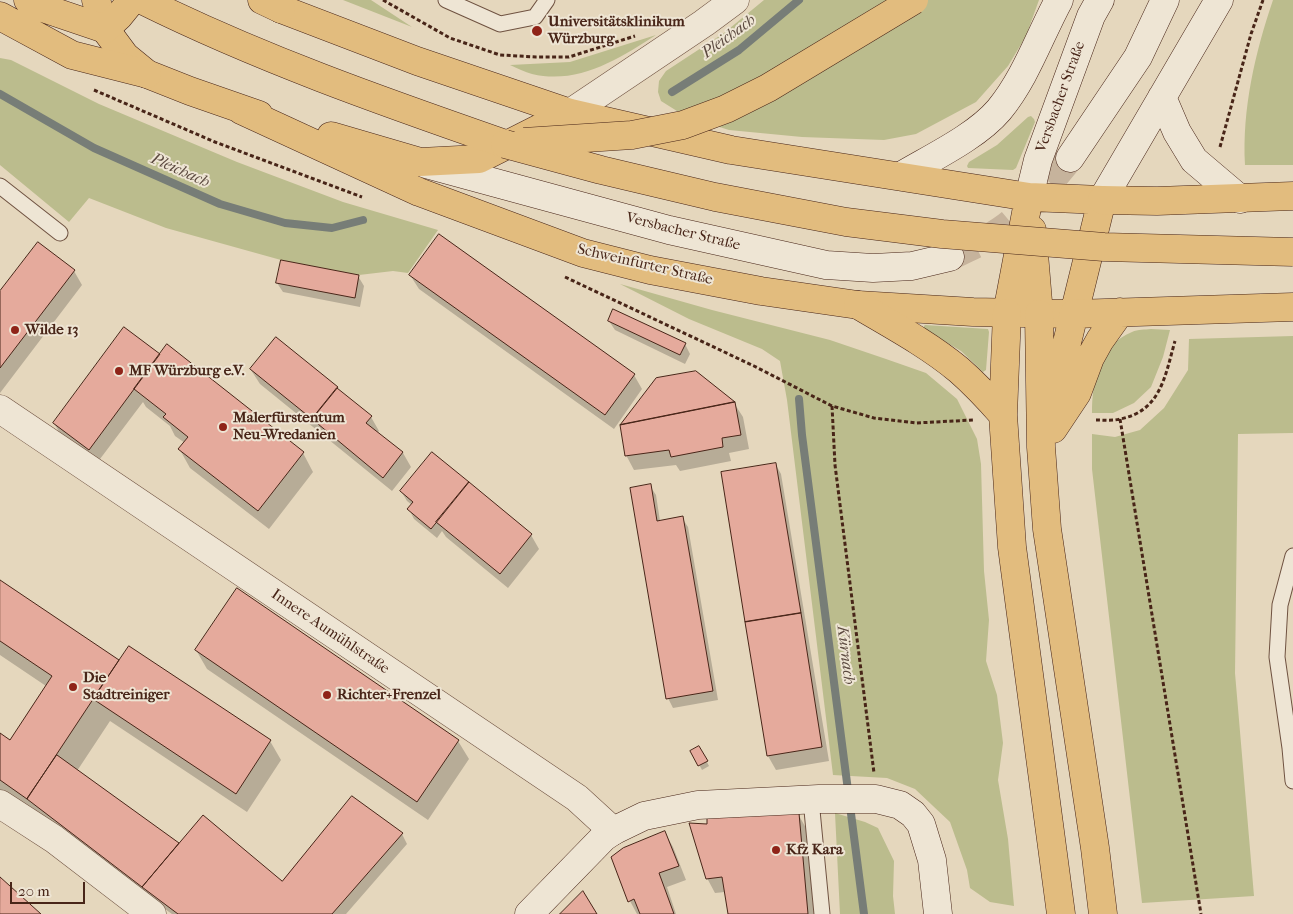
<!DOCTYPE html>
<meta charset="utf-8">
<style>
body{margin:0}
#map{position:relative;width:1293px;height:914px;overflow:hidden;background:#e5d7bd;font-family:"IM FELL French Canon",serif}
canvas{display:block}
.scale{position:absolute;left:10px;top:882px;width:75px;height:22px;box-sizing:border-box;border:2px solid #482518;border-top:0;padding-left:6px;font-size:15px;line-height:18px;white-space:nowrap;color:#482518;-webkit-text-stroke:4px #eee5d4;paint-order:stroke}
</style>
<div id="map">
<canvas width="1293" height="914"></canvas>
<div class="scale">20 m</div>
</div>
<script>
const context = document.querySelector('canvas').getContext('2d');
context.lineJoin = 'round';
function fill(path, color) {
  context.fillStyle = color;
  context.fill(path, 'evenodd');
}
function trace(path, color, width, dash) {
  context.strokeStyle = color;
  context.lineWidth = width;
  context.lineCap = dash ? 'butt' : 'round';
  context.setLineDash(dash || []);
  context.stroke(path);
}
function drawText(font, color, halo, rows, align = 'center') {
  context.font = font + ' "IM FELL French Canon",serif';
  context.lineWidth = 4;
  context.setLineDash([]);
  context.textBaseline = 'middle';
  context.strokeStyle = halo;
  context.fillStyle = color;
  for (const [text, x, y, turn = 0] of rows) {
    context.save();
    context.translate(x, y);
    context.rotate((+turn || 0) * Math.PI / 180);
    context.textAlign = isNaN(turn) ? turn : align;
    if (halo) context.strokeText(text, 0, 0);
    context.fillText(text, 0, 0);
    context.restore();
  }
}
fill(new Path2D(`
 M343,0H371L412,27Z
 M764,0H1039L1026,36L1008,66L976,102L916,134L884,140L802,137L729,130L685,116L661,101L658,92L659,81L666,71L724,33Z
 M1273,0H1293V165H1245C1242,109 1255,53 1273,0Z
 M656,35C619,59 578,85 532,74C525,72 517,68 510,65L570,62Z
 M0,58L11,60L99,104L237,162L343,202L438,230L408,273L393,271L359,275L281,260L166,228L89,198L69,222L0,165Z
 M1031,116L1034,119L1035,122L1016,168L1013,170L968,168L967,166L969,162L997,145L1028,117Z
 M620,284L712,310L830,340L886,359L926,373L957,399L977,439L981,464L984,571L989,620L986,661L997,695L1003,743L998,780L1008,839L1014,906L990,902L970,888L967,870L950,822L915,789L887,778L833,775L787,400L780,361L762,349L689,319Z
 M925,325L988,329L989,332L986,370L983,372L961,351L924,329V326Z
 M1151,329L1170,330L1163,357L1151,387L1134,403L1113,413H1092C1092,381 1099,345 1132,332C1138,329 1145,330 1151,329Z
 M1293,336V433L1238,434L1235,673L1254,896L1142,903L1092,469V434L1115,437L1140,430L1164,408L1188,370L1189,339Z
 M835,813L865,822L878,828L894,861L893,896L895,914H840Z`), '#bbbc8d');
fill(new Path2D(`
 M74,271L82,285L0,393V294Z
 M410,275L634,375L642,389L614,429L419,289Z
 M358,276L364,286L360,307L283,292L277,283Z
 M609,321L685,344L690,354L685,364L615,330Z
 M160,355L303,453L313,472L269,529L190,468L180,450L185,443L175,436L170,426L146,407L143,402L97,463L62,437L54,423Z
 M251,370L371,417L379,431L377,433L403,453L411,467L392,491L260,384Z
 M734,403L743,417L749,449L729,453L731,461L680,471L676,465L634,470L626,455Z
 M776,465L781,474L829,761L776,770L768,756Z
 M650,486L656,495L660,521L682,518L688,527L718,700L673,708L668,698Z
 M401,491L531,535L539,549L508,588L446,537L442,531L437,538L414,519L409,509L412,505L407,501Z
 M0,581L119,663L129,648L270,741L281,760L247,812L110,721L77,771L179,845L282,882L402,834L407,844L346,914H172L0,794V735L10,741L46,686L0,655Z
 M196,650L458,741L469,759L428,820L207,669Z
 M699,747L709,766L702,770L692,751Z
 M798,814L806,828L814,914H729L725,892L715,893L707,878L709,825Z
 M665,833L673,847L686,880L667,887L676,914H637L630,901Z`), '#0003');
trace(new Path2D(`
 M672,92L739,50L799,0
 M0,94L94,148L220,204L285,223L332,228L363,220
 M799,399L802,435L864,914`), '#777d77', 8);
const building = new Path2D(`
 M439,234L635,374L605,415L409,275Z
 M38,242L75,270L0,368V291Z
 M281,260L359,275L355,298L276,283Z
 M613,309L686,343L680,355L608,321Z
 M124,327L160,354L89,450L53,423Z
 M276,337L338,387L312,419L250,369Z
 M167,344L304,452L258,511L178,449L188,437L163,417L166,414L134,389Z
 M696,371L735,402L620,425L656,378Z
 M337,388L372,416L366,423L403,452L383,478L312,419Z
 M735,402L741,435L722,438L723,447L671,457L669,450L625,456L620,425Z
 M432,452L469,482L431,529L407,509L413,502L400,491Z
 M776,463L801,613L745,622L721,472Z
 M469,482L532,534L500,574L436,522Z
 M651,484L657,521L683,516L713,691L666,699L630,488Z
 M0,580L119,660L27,799L0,780V733L10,740L52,676L0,641Z
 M237,588L459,740L417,802L195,650Z
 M801,613L822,747L767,756L745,622Z
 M129,646L271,740L236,794L93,699Z
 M699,746L708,761L698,766L690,751Z
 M57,755L179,843L142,887L27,799Z
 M352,796L403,833L332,914H178L142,887L203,815L282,881Z
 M799,813L808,914H728L722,877L706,879L689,823L707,824V817Z
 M665,831L679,866L659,873L674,914H640L634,899L628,902L611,857L623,848Z
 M0,877L41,914H0Z
 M583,891L597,914H560Z`);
fill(building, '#e5aa9c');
trace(building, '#482518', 1);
trace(new Path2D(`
 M950,257C971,246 995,237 1013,221C1034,202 1052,180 1070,158`), '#c6b39c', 28, [28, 14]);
const lane = new Path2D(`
 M446,0L500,24L535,17L547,0
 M0,186L60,233
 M1293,556L1280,605L1277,657L1290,748L1293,781
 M811,800L822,914`);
const street = new Path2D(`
 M570,113L704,23L735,0
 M0,409L577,798L613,831
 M0,804L54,839L152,914`);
const secondary = new Path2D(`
 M1162,97L1177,132L1194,160L1240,199
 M1070,158L1138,57L1165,0
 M426,164L669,230L826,265L873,268L912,266L950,257
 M901,176C931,158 976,137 999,110C1026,77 1039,37 1059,0
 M1029,197L1038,160L1091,16L1100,0
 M1102,200L1219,0
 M529,914L604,837L613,831L644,816L698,805L819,799H876L900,805L913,814L921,824L932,860L938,914`);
const primary = new Path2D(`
 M96,0L105,29L125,56L147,74L190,91L259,115
 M241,110L419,192L583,253L650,270L761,291L858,305L973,312L1074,314L1102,200L1029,197L731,150L570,113L417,61L281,9L272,0
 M331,136L420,162L479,159L570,113
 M1032,230L1039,314
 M1007,313L1029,197`);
const highway = new Path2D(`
 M28,0L40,7L105,29L119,16L132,0
 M142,0C259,58 381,101 505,144
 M262,0L281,9
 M0,16L72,55L147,74
 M1102,200L1157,201L1293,196
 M858,305C892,325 929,345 959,370C975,384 989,399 1003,415
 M1007,313L1003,415L1012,547L1061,914
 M1039,314L1041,447L1047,529L1095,848L1103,914
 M1050,412L1074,314L1293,307
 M1053,429L1077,393L1090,358L1100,340L1120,312`);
trace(lane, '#6f5241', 17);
trace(street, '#6f5241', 29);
trace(secondary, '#482518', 29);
trace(primary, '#482518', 29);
trace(highway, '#482518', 29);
trace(new Path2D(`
 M383,0L450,38L500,55L536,57H569L635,36
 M94,90L215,142L362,197
 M1220,147L1251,34L1263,0
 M565,277L754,366L832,406L874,418L916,423L973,420
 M832,406L835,465L874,773
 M1120,419L1201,914
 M1096,420C1104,420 1113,421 1120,419C1161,411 1165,376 1175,341`), '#482518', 3, [4, 2.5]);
trace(lane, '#eee5d4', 15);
trace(street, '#eee5d4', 28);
trace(secondary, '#eee5d4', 28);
trace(primary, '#e2bc7e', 28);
trace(highway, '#e2bc7e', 28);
const highwayBridge = new Path2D(`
 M524,142L632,135L683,125L726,109L768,88L914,0
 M505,144L601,170L715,197L846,222L942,234L1104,247L1293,252`);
trace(highwayBridge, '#482518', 29, []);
trace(highwayBridge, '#e2bc7e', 28);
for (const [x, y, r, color] of [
 [537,31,6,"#8f2418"],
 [15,330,5,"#8f2418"],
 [119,371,5,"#8f2418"],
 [223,427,5,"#8f2418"],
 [73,687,5,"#8f2418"],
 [327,695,5,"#8f2418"],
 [776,850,5,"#8f2418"]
]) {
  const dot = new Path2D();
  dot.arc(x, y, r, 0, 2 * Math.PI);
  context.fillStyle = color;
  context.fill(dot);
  trace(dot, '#eee5d4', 2);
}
drawText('bold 15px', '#482518', '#eee5d4', [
 ["Universitätsklinikum",548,22],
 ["Würzburg",548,39],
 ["Wilde 13",25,330],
 ["MF Würzburg e.V.",129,371],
 ["Malerfürstentum",233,418],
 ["Neu-Wredanien",233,435],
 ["Die",83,678],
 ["Stadtreiniger",83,695],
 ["Richter+Frenzel",337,695],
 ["Kfz Kara",786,850]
], 'left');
drawText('15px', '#482518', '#eee5d4', [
 ["Versbacher Straße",1061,97,-70],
 ["Versbacher Straße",683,232,14],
 ["Schweinfurter Straße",645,265,13],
 ["Innere Aumühlstraße",330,632,34]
]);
drawText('italic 16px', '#5c4a40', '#eee5d4', [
 ["Pleichach",729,37,-36],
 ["Pleichach",180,171,24],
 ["Kürnach",845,655,83]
]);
</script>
